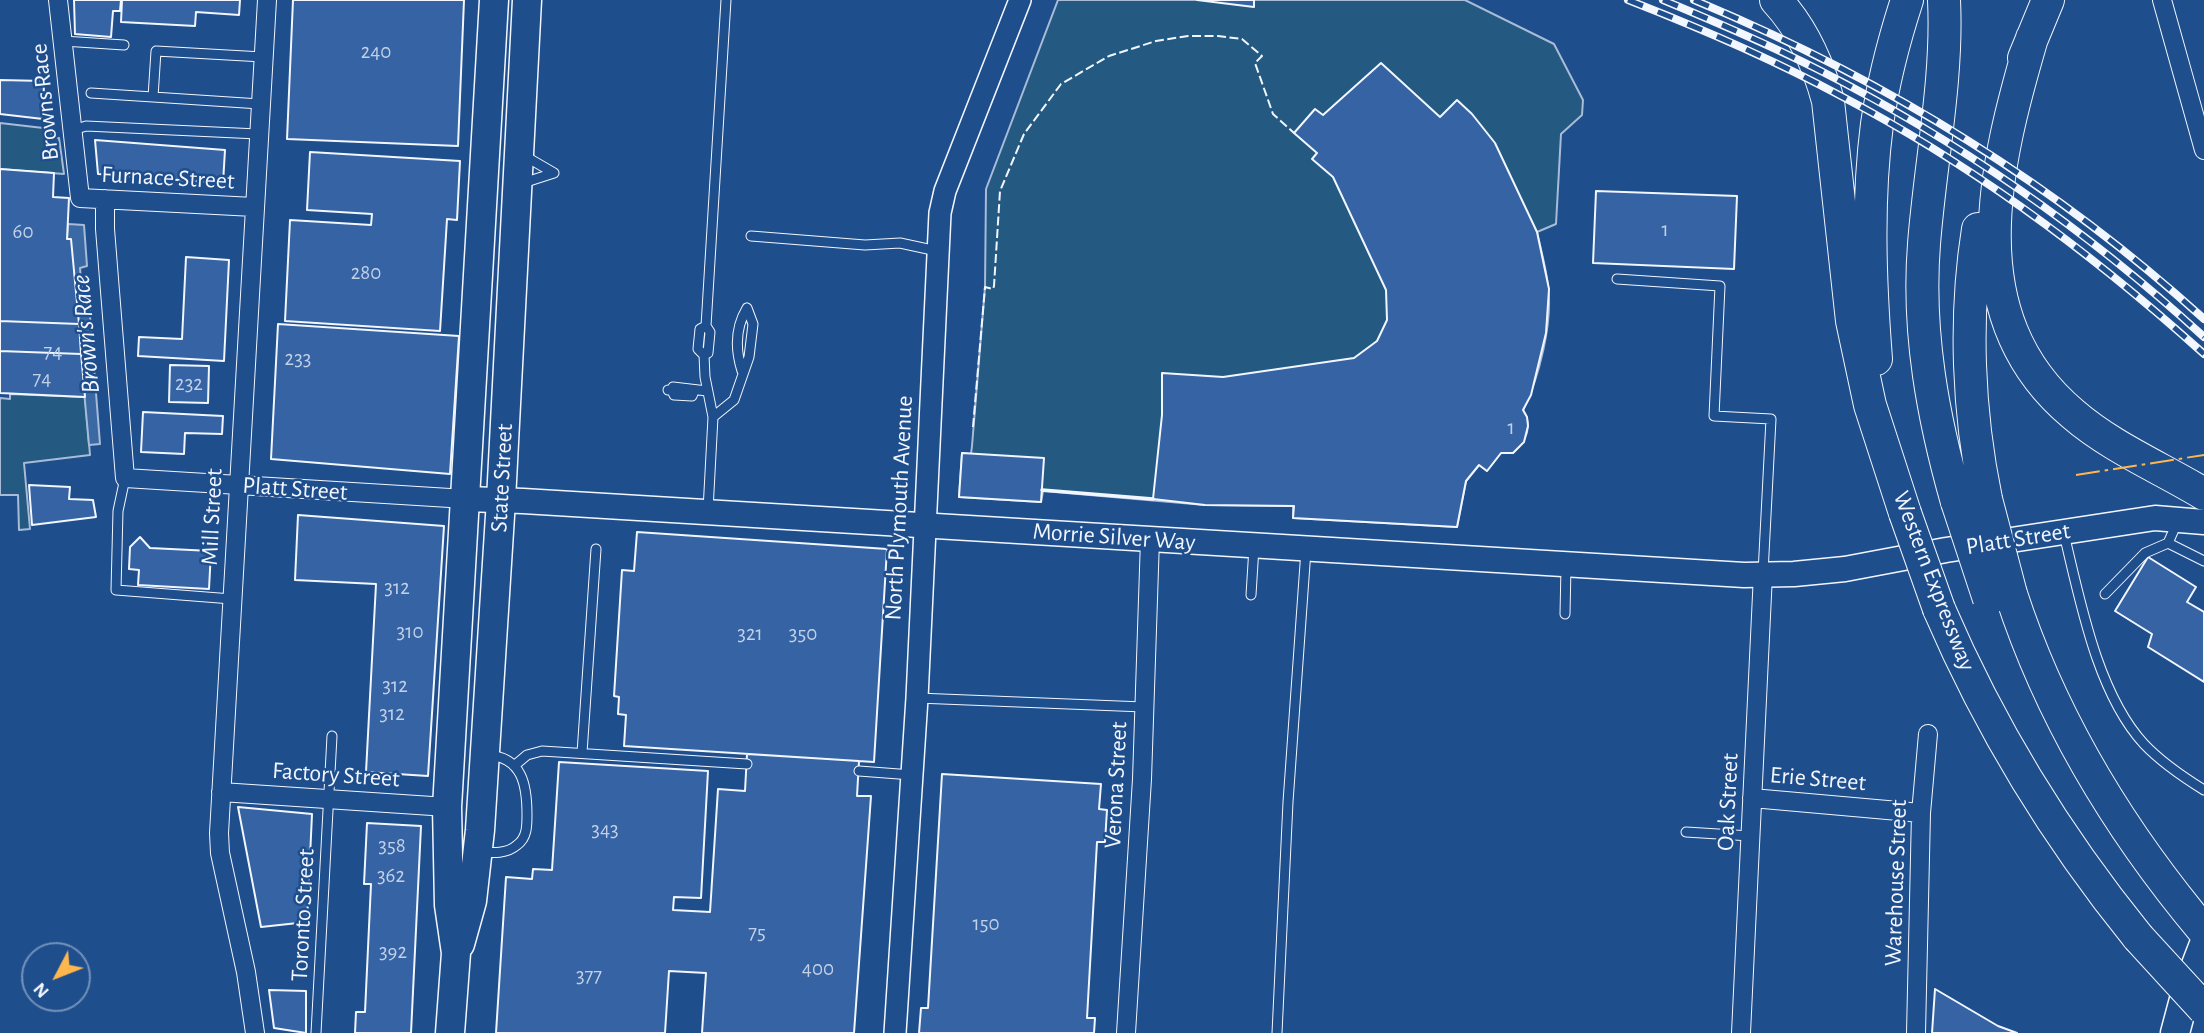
<!DOCTYPE html>
<style>
body{margin:0}
#map{position:relative;width:2204px;height:1033px;overflow:hidden;background:#1f4e8c;font-family:"Alegreya Sans",sans-serif}
canvas{display:block}
.north{position:absolute;left:21px;top:942px;width:70px;height:70px;box-sizing:border-box;background:#1f4e8c;border:2px solid #7391ba;border-radius:50%;rotate:228deg;font-size:19px;font-weight:700;line-height:28px;text-align:center;color:#f2f6ff}
.north::after{content:'';display:block;margin:auto;width:24px;height:32px;background:#ffb74d;clip-path:polygon(50% 0,100% 100%,50% 72%,0 100%)}
</style>
<div id="map">
<canvas width="2204" height="1033"></canvas>
<div class="north">N</div>
</div>
<script>
const context = document.querySelector('canvas').getContext('2d');
context.lineJoin = 'round';
function fill(path, color) {
  context.fillStyle = color;
  context.fill(path, 'evenodd');
}
function trace(path, color, width, dash) {
  context.strokeStyle = color;
  context.lineWidth = width;
  context.lineCap = dash ? 'butt' : 'round';
  context.setLineDash(dash || []);
  context.stroke(path);
}
function drawText(font, color, halo, rows, align = 'center') {
  context.font = font + ' "Alegreya Sans",sans-serif';
  context.lineWidth = 5;
  context.setLineDash([]);
  context.textBaseline = 'middle';
  context.strokeStyle = halo;
  context.fillStyle = color;
  for (const [text, x, y, turn = 0] of rows) {
    context.save();
    context.translate(x, y);
    context.rotate((+turn || 0) * Math.PI / 180);
    context.textAlign = isNaN(turn) ? turn : align;
    if (halo) context.strokeText(text, 0, 0);
    context.fillText(text, 0, 0);
    context.restore();
  }
}
const green = new Path2D(`
 M1058,0H1465L1554,44L1583,100L1582,115L1561,134L1556,224L1537,232C1541,250 1546,268 1548,286C1553,322 1539,378 1523,410C1533,426 1526,441 1513,453H1501L1487,471L1479,465L1466,481L1457,527L1293,518V506L1205,505L1043,491L1041,502L959,497L962,453L971,454L972,446L985,287L986,189Z
 M0,123L52,129L51,137L59,138L64,174L0,169Z
 M10,394L85,397L90,455L24,463L30,529L19,530L18,495H0V398L10,399Z`);
fill(green, '#245a82');
trace(green, '#a8bbd7', 2);
const water = new Path2D(`
 M68,224L84,225L87,266L80,268L82,291H88L100,444L89,445L70,239H67Z`);
fill(water, '#3b69a3');
trace(water, '#a8bbd7', 2);
const building = new Path2D(`
 M74,0H121L120,11H113L111,37L75,34Z
 M122,0H240L239,15L196,12L195,26L121,22Z
 M293,0H464L458,146L287,139Z
 M1197,0H1254V7Z
 M1381,63L1440,117L1457,100L1472,114L1495,143L1537,232L1549,289L1546,333L1531,395L1523,410L1527,417L1528,426L1524,442L1513,453H1501L1487,471L1479,465L1466,481L1457,527L1293,518L1294,506L1205,505L1153,499L1162,415V373L1223,377L1354,358L1377,341L1387,320L1386,290L1333,177L1312,159L1317,153L1294,133L1315,109L1323,115Z
 M0,80L44,81L43,119L0,114Z
 M95,140L225,150L223,183L164,179V184L154,183L155,178L98,174Z
 M310,152L460,161L457,220L447,219L440,331L285,321L290,220L371,225L372,214L307,210Z
 M0,169L54,173L53,197L69,198L67,239H71L79,324L0,321Z
 M1596,191L1737,196L1734,269L1593,263Z
 M186,257L229,260L224,361L138,356L139,337L182,339Z
 M0,321L79,324L81,354L0,351Z
 M278,324L459,336L450,474L271,459Z
 M0,351L81,354L85,397L0,393Z
 M170,365L209,366L208,403L169,402Z
 M143,412L223,416L222,434L185,433L184,454L141,452Z
 M962,453L1044,458L1041,502L959,497Z
 M29,485L70,487L69,499L93,500L96,517L32,525Z
 M298,515L444,526L428,776L366,772L376,584L295,580Z
 M637,532L887,549L874,762L624,746L626,715L618,714L619,697L614,696L622,570L634,571Z
 M140,537L150,548L211,551L209,589L138,585L139,570L129,569L130,547Z
 M2148,557L2196,587L2187,602L2204,612V682L2148,647L2152,634L2115,611Z
 M747,754L859,761L857,796H871L854,1033H702L706,973L669,971L665,1033H496L506,877L532,879L533,869L552,870L559,762L708,771L701,898L674,897L673,910L710,912L718,789L745,791Z
 M942,774L1101,784L1099,809L1107,810L1105,842H1097L1087,1018H1095L1094,1033H919L921,1008H928Z
 M238,807L312,814L307,922L261,927Z
 M367,823L421,826L411,1033H355L356,1012H365L371,884H364Z
 M1935,989L1998,1026L2017,1033H1932Z
 M269,990L306,991V1033L274,1028Z`);
fill(building, '#3563a3');
trace(building, '#f2f6ff', 2);
const service = new Path2D(`
 M63,41L124,45
 M91,93L153,97
 M260,104L153,97L156,51L263,57
 M73,130L86,126L258,134
 M523,155L554,173
 M523,183L554,173
 M751,236L865,245L900,243L937,251
 M1617,279L1720,286L1714,416L1771,419L1763,573
 M706,326L700,329L698,349L704,355L705,377L713,417L708,510
 M704,355L708,353L710,332L706,326L726,0
 M742,371C735,349 735,328 747,308
 M668,390H672L673,387L707,391
 M672,390L674,395L692,396L694,391
 M713,417L734,400L749,357L753,324L747,308
 M125,478L118,511L116,590L232,599
 M2064,534C2080,600 2097,693 2144,744C2162,763 2183,777 2204,790
 M2168,543L2204,561
 M2105,594L2145,553L2168,543L2177,523
 M1251,595L1254,547
 M1565,614L1566,567
 M917,698L1144,707
 M582,753L596,549
 M514,766L527,755L542,751L747,764
 M859,771L912,775
 M1686,832L1750,836
 M480,852C493,853 507,854 517,845C527,838 527,826 527,815C527,786 523,757 487,755
 M316,1033L332,736
 M1277,1033L1288,802L1306,550`);
const minor = new Path2D(`
 M58,0L80,198L254,207
 M2162,0L2204,150
 M105,199V229L125,478L466,499
 M221,792L447,807
 M1752,798L1921,813
 M255,1033L246,972L220,853L219,833L267,0
 M1126,1033L1142,779L1150,539
 M1741,1033L1763,574
 M1916,1033L1921,813L1928,734`);
const tertiary = new Path2D(`
 M895,1033L917,698L940,213L945,191L1020,0`);
const secondary = new Path2D(`
 M466,499L523,501L1744,575L1794,574L1845,569L1946,550L2155,518L2204,522`);
const primary = new Path2D(`
 M460,944L472,901L480,830L501,500L527,0
 M450,1033L456,953L449,905L447,807L494,0
 M2175,1033L2187,988L2204,944`);
const motorway = new Path2D(`
 M1776,0C1803,29 1818,63 1828,101L1852,321L1870,405L1905,513
 M1944,0C1948,79 1930,165 1924,244C1917,332 1933,418 1957,502
 M2032,38C1995,164 1956,316 2073,414C2111,447 2161,468 2204,494
 M2024,58L2048,0
 M1978,229C1964,318 1968,412 1986,499
 M1876,359C1870,281 1867,201 1877,124C1883,83 1894,40 1907,0
 M2011,594C2052,720 2120,831 2204,931
 M1939,609C1990,728 2056,836 2138,937`);
trace(service, '#f2f6ff', 11);
trace(minor, '#f2f6ff', 20);
trace(tertiary, '#f2f6ff', 24);
trace(secondary, '#f2f6ff', 27);
trace(primary, '#f2f6ff', 31);
trace(motorway, '#f2f6ff', 34);
trace(service, '#1f4e8c', 9);
trace(minor, '#1f4e8c', 18);
trace(tertiary, '#1f4e8c', 21);
trace(secondary, '#1f4e8c', 24);
trace(primary, '#1f4e8c', 28);
trace(motorway, '#1f4e8c', 32);
const rail = new Path2D(`
 M1628,0C1700,28 1772,59 1841,96C1973,165 2093,254 2204,354
 M1663,0C1716,22 1768,44 1819,70C1959,141 2088,231 2204,337
 M1694,0C1882,78 2053,182 2204,319`);
trace(rail, '#f2f6ff', 8);
trace(rail, '#1f4e8c', 5, [16]);
const motorwayBridge = new Path2D(`
 M1986,499L2011,594
 M1957,502L1989,599
 M1905,513L1939,609
 M2138,937L2204,1009`);
trace(motorwayBridge, '#f2f6ff', 34, []);
trace(motorwayBridge, '#1f4e8c', 32);
trace(new Path2D(`
 M973,427L985,287L993,289L994,286L1000,191L1024,134L1061,84L1109,56L1156,41L1188,36H1218L1242,39L1262,56L1255,63L1273,114L1294,133`), '#f2f6ff', 2, [9, 3.5]);
trace(new Path2D(`
 M1042,490L1153,499`), '#f2f6ff', 3.5);
trace(new Path2D(`
 M2076,475L2204,455`), '#ffb74d', 2, [24, 5, 3.5, 5]);
drawText('21px', '#c3d1e8', null, [
 ["240",376,52],
 ["1",1665,230],
 ["60",23,232],
 ["280",366,273],
 ["74",53,352],
 ["233",298,359],
 ["74",42,379],
 ["232",189,384],
 ["1",1511,428],
 ["312",397,588],
 ["310",410,632],
 ["321",750,634],
 ["350",803,634],
 ["312",395,686],
 ["312",392,714],
 ["343",605,830],
 ["358",392,846],
 ["362",391,876],
 ["150",986,924],
 ["75",757,933],
 ["392",393,952],
 ["400",818,969],
 ["377",589,976]
]);
drawText('24px', '#f2f6ff', '#1f4e8c', [
 ["Browns Race",45,102,-96],
 ["Furnace Street",168,178,3],
 ["State Street",502,478,-87],
 ["Platt Street",295,489,4],
 ["North Plymouth Avenue",899,508,-87],
 ["Mill Street",212,517,-87],
 ["Morrie Silver Way",1114,537,4],
 ["Platt Street",2018,539,-9],
 ["Western Expressway",1934,581,69],
 ["Factory Street",336,775,4],
 ["Erie Street",1818,779,5],
 ["Verona Street",1116,785,-87],
 ["Oak Street",1728,802,-87],
 ["Warehouse Street",1896,883,-88],
 ["Toronto Street",303,915,-87]
]);
drawText('italic 26px', '#f2f6ff', '#1f4e8c', [
 ["Brown's Race",86,334,-95]
]);
</script>
